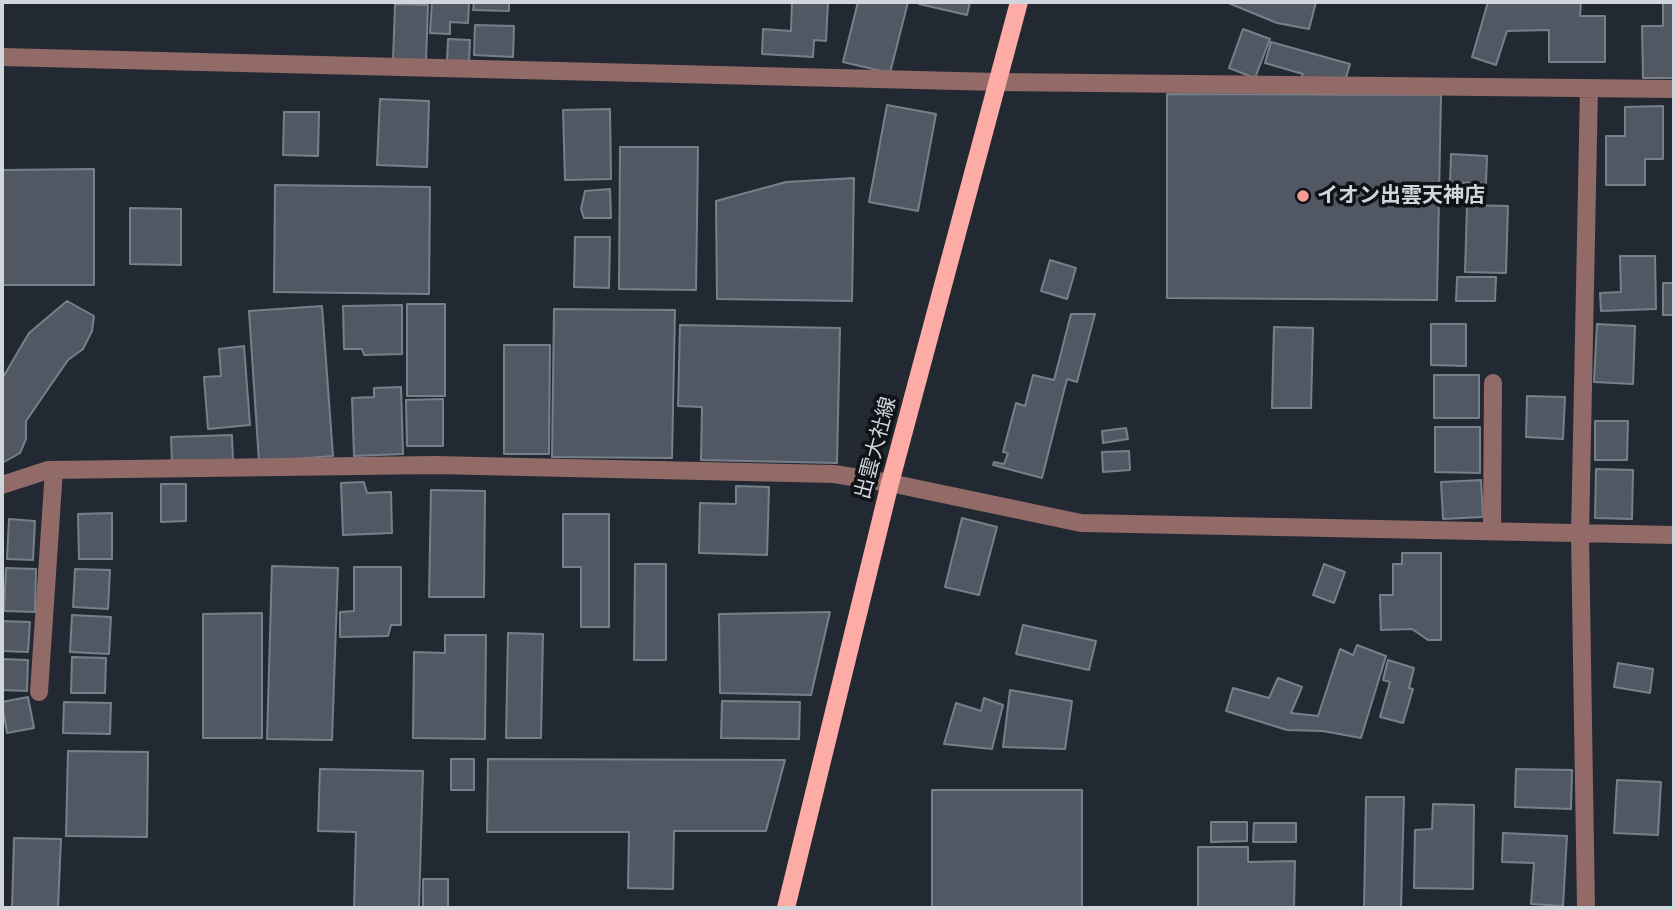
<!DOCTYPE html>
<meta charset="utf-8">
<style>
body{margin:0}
#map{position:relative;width:1676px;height:910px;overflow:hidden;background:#222932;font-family:Rubik,sans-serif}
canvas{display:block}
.frame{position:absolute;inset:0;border:4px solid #d1d6dc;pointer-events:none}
</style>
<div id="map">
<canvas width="1676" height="910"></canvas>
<div class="frame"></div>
</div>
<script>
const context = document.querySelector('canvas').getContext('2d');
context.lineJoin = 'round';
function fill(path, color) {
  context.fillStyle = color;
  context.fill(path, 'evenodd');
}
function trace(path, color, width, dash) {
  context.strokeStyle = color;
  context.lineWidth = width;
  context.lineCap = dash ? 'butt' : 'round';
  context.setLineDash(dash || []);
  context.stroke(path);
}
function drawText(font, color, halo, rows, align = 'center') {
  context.font = font + ' Rubik,"Noto Sans JP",sans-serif';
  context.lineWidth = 7;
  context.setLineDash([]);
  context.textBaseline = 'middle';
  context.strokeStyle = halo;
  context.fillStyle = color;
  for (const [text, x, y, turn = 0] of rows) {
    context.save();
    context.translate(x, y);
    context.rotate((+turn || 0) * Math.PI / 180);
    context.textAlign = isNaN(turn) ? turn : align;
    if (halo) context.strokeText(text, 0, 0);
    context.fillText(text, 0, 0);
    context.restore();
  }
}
const building = new Path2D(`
 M432,2H469L468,23L450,22V34L430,33Z
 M474,2H509V11L473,10Z
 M792,2H828L826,41L814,40L813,57L762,54L763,29L791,31Z
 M858,2H908L890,73L843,62Z
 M920,2H970L967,15L919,4Z
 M1226,2H1316L1309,29L1277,23Z
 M1488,2H1581L1580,16H1605V62H1549V30L1507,31L1496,65L1472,57Z
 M1663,2H1674V78H1643L1642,26H1663Z
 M395,4L428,5L426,61L393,60Z
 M475,25L514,26L513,57L474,55Z
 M1243,29L1270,39L1255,78L1229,68Z
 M448,39L470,40L469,63L447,62Z
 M1271,42L1350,64L1345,81H1299L1303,74L1265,63Z
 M1167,94L1441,95L1437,300L1167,298Z
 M380,99L429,101L427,167L377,165Z
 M887,105L936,114L918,211L869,202Z
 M1663,106V159H1645V185H1606V136H1625V107Z
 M610,109L611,179L565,180L563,110Z
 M284,112H319L318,156L283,155Z
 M620,147H698L696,290L619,289Z
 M1451,154L1487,156L1486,184L1450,182Z
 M94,169V285H2V170Z
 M854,178L852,301L717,299L716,201L786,182Z
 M275,185L430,187L429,294L274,292Z
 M610,189L611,218H584L581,209L585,191Z
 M1467,205L1508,206L1506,273L1465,272Z
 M130,208L181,209V265L130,264Z
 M575,237H610L609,288L574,287Z
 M1620,256H1655L1656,309L1601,311L1600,293L1621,292Z
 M1050,260L1076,268L1067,299L1041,291Z
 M1457,277H1496L1495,301H1456Z
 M1663,283H1674V315H1663Z
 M67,301L94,316L92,331L83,349L68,360L26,421V439L20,453L4,462L2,461V379L29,333Z
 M407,304H445V396H407Z
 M402,305V354L364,355L362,349H344L343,306Z
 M322,306L333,456L259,462L249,311Z
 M554,309L675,310L672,458L552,457Z
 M1071,314H1095L1077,382L1067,379L1042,478L993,465L994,462L1004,464L1008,453L1003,452L1016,403L1025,406L1033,375L1054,380Z
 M1431,324H1466V366L1431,365Z
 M1597,324L1635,326L1633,384L1594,382Z
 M680,325L840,328L837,463L701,460L702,407L678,406Z
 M1274,327L1313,328L1311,408H1272Z
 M504,345H550L549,454H504Z
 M244,346L250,425L208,429L204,377L221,376L219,349Z
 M1434,375H1479V418H1434Z
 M401,387L403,454L354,456L352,398L374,397V388Z
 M1527,396L1565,397L1563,439L1526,437Z
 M443,399V446H407L406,400Z
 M1595,421H1628L1627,460H1595Z
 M1435,427H1480V473L1435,472Z
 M1126,428L1128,439L1103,443L1102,431Z
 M232,435L233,462L172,464L171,437Z
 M1129,451L1130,470L1103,472L1102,452Z
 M1596,469L1633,470L1632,519L1595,518Z
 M1481,480L1483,517L1443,519L1441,482Z
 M364,482L367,493L391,492L392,533L343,535L341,483Z
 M161,484H186V521L161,522Z
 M736,486L769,487L767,555L699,553L700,503L736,504Z
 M431,490L485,491L484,597H429Z
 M112,513V559H79L78,514Z
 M563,514H609V627H581V567H563Z
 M962,518L997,527L979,595L945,587Z
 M9,519L35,521L33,560L7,559Z
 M1402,553H1441V640H1428L1412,629L1381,630L1380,595H1393V564H1402Z
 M635,564H666V660H634Z
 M1324,564L1345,572L1334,603L1313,595Z
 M272,566L338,568L332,740L267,739Z
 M354,567H401V625H391L388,636L340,637V612L354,611Z
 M6,568L36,569L35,612L4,611Z
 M75,569L110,570L108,609L73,607Z
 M830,612L811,695L720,693L719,614Z
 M262,613V738H203V614Z
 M72,615L111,617L109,654L70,652Z
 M2,621L30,622L28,652L2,651Z
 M1023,625L1096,641L1089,670L1016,654Z
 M508,633L543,634L541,738H506Z
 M445,635H486L485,739L413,738L414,652L445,653Z
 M1357,645L1386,656L1361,738L1323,731L1287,730L1226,711L1233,688L1269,698L1278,678L1302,687L1291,713L1318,716L1340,649L1353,655Z
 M72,657L106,658L105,693H71Z
 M2,659L28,660L27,691L2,690Z
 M1388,660L1414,668L1409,688L1413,689L1403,723L1380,717L1390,682L1383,680Z
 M1618,663L1653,669L1650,693L1614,687Z
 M1010,690L1072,701L1065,749L1003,747Z
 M28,697L34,728L7,733L2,702Z
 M984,698L1003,705L992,749L944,744L956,703L981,711Z
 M722,701L800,702L799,739L721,738Z
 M64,702L111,703L110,734L63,733Z
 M68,751L148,752L147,837L66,836Z
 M451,759H474V790H451Z
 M488,759L785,760L766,831H674L673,889L628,888L629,832H487Z
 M320,769L423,771L419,908H354L356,832L318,831Z
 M1516,769L1572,770L1571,809L1515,807Z
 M1617,780L1661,782L1658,835L1614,833Z
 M932,790H1082V908H932Z
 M1366,797H1404L1401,908H1364Z
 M1433,804L1474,805L1473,889L1414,888L1415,830L1432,829Z
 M1211,822H1247V841L1211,842Z
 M1254,823H1296V842H1253Z
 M1503,833L1567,836L1563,906L1531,904L1534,863L1502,862Z
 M14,838L61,839L58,908H12Z
 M1198,847H1248V862L1295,861L1294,908H1198Z
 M423,879H448V908H423Z`);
fill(building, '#515863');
trace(building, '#77808a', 2);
trace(new Path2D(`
 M2,57L997,82L1674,89
 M2,485L48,470L435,465L834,474L890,483L1081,523L1674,535
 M1492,531L1493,383
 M39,692L54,470
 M1586,908L1580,535L1589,88`), '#926a67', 18);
trace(new Path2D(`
 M786,908L890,483L1019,2`), '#fcaba5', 18);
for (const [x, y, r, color] of [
 [1303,196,7,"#f59b96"]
]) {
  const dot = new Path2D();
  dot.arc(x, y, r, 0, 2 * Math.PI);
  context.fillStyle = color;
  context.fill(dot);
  trace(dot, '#0f1216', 2.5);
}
drawText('bold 21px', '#d1d6dc', '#0f1216', [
 ["イオン出雲天神店",1317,196]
], 'left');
drawText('21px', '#d1d6dc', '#0f1216', [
 ["出雲大社線",876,448,-75]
]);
</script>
